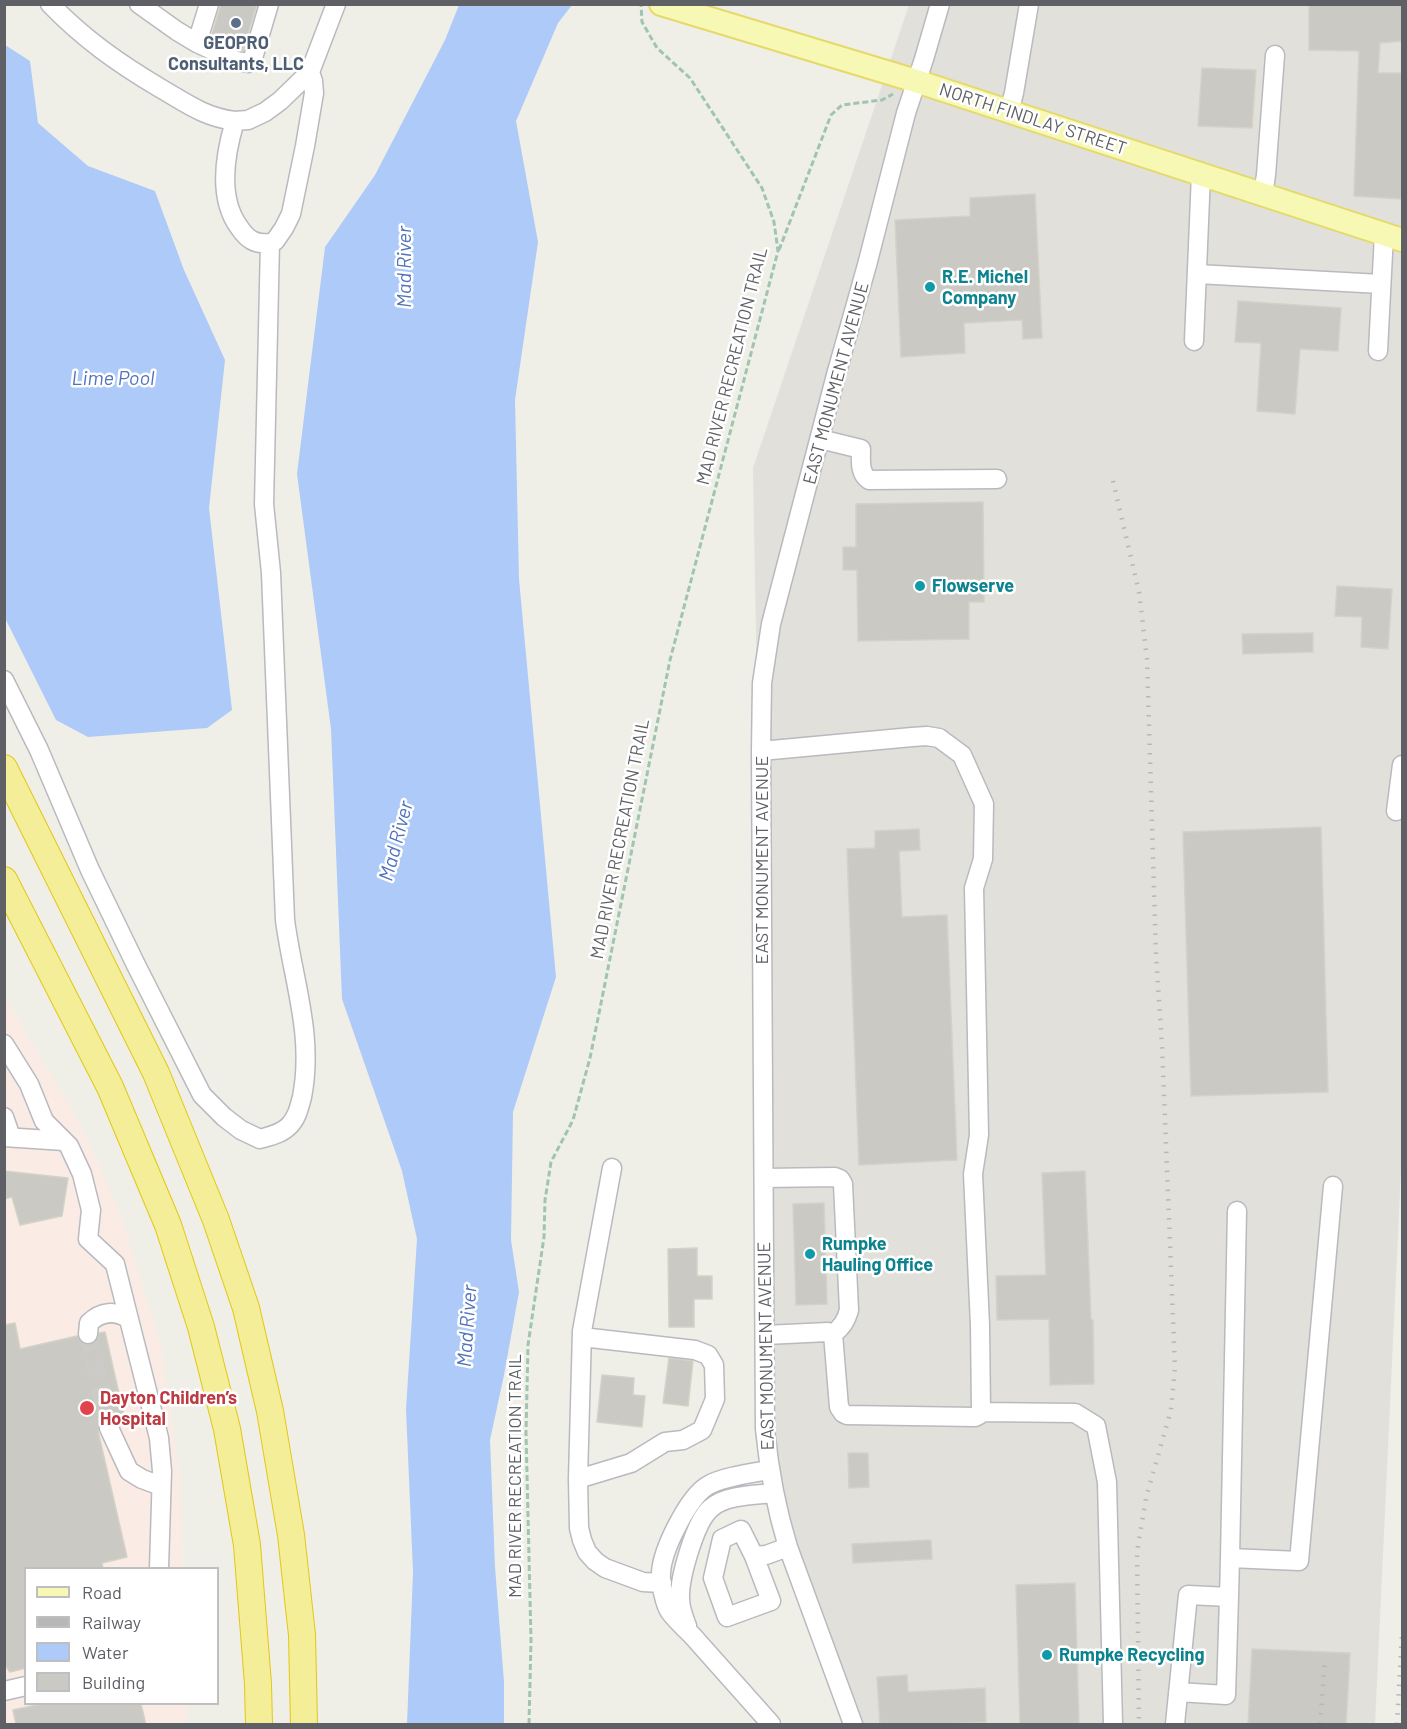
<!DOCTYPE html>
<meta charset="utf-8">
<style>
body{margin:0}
#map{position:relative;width:1407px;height:1729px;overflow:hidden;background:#efefe7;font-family:Barlow,sans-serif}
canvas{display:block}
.frame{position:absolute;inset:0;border:6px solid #5e6066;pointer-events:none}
.legend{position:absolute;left:24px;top:1567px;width:195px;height:138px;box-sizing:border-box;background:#fff;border:2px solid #bfbfc2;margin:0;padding:8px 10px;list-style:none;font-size:18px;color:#5e6066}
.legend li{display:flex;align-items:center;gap:12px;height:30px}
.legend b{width:30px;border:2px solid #bfbfc2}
</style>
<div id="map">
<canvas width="1407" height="1729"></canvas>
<div class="frame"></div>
<ul class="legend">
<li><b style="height:8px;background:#f7f8b3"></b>Road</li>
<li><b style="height:8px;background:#b7b7b8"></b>Railway</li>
<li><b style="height:16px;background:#aecaf8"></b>Water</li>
<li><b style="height:16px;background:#cbc9c4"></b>Building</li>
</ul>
</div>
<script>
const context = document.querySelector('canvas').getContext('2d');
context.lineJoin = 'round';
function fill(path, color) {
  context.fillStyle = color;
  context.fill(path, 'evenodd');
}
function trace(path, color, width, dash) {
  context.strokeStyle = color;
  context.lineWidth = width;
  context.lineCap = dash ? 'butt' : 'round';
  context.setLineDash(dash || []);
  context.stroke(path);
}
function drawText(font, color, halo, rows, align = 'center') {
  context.font = font + ' Barlow,sans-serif';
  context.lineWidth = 5;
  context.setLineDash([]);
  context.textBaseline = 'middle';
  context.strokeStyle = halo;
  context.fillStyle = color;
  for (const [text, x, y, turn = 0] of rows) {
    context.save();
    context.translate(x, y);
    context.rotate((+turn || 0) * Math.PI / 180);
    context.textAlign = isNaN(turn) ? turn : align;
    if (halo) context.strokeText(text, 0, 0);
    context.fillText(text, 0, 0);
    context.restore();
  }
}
fill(new Path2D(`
 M909,5H1402V1149L1375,1724H855L771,1480L753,468Z`), '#e1e0db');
fill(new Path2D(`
 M4,996L78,1119L119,1210L160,1341L180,1475L183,1568H26V1704H187L188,1724H5Z`), '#faebe5');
fill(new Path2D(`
 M459,5H572L558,23L516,121L538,242L515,400L519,579L556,977L513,1112L511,1240L519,1292L504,1375L490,1440L495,1567L504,1682V1724H407L413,1572L406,1409L417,1239L402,1171L342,999L331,729L297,474L325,247L375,175L445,40Z
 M5,45L30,61L38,123L88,166L155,191L184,270L225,360L209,508L232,710L207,728L88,737L56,720L5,618Z`), '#aecaf8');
const building = new Path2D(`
 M221,4H257L243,51L211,37Z
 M1309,4H1402V41L1380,43L1378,73H1402V199L1354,196L1359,51L1309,50Z
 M1202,68L1256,70L1252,128L1198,126Z
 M1035,194L1042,338L1023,339L1022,320L964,323L965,353L901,357L895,220L970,216V198Z
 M1238,301L1341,308L1338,351L1300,349L1295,414L1257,411L1261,343L1235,342Z
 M983,502L984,602H969V639L858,641L857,570H843V547H856V504Z
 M1337,586L1392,589L1388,649L1361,647L1362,617L1335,616Z
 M1313,633V652L1243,654L1242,634Z
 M1321,827L1328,1092L1191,1096L1183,832Z
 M919,829L920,850L899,851L902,917L947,915L957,1160L859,1165L847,849L875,848V831Z
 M4,1171L68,1178L62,1216L20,1225L12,1197L4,1199Z
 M1085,1171L1091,1320H1093L1094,1384L1050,1385L1049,1319L997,1320L996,1276L1046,1275L1042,1173Z
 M824,1203L827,1304L796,1305L793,1204Z
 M697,1248V1276H712V1299H694V1327H669L668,1249Z
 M15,1323L20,1349L77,1336L82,1343L86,1345L92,1344L97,1340L99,1333L105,1332L126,1424L120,1426L115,1419L111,1417L105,1418L100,1422L98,1431L127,1557L102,1563L103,1569H26V1668L10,1672L4,1664V1325Z
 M669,1358L693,1361L688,1406L663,1403Z
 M602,1375L634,1378L633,1395L645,1396L642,1427L597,1422Z
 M848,1453H868L869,1487L849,1488Z
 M931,1540L932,1559L853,1563L852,1544Z
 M1075,1583L1079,1725H1020L1016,1585Z
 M1252,1649L1350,1653L1346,1725H1248Z
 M907,1675L908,1692L985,1688L986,1722L929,1725H880L877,1677Z
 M41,1704H141L146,1725H16L13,1710Z`);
fill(building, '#cbc9c4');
trace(building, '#d3d2c6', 1.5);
trace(new Path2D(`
 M88,1334L109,1428`), '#cbcbc7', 18, [18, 9]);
const minor = new Path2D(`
 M50,4C84,39 118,63 160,88C186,103 204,117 235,121
 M139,4L177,31L197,43L209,4
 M197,43L236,61L248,63L253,58L269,4
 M1009,112L1014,93L1029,4
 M1263,194L1266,175L1275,55
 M270,243C255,245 247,239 239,227C217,197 225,154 235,121L248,120L265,112L280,101L310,72L336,4
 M1197,274L1381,284
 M1194,341L1201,174
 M1378,351L1384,234
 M820,439L861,449C861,460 859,473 869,480L997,479
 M4,680L39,750L90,870L136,965L202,1095L224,1117L241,1130L260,1139C270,1136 281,1134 289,1126C297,1118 299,1108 302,1097C314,1035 293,981 285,920L271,573L264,504L270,243L275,241L284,228L291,214L305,146L314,93L313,81L310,72
 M761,751L912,737L927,736L939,738L962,755L984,804L983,859L974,888L979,1135L973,1174L980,1325L981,1412L979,1415L975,1417L847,1415L843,1413L839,1407L833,1334L828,1332L765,1335
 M1396,811L1402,765
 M4,1044L29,1084L44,1121L69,1146L82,1174L91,1210L88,1239L115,1264L159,1438L162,1471L159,1568
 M4,1117L11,1137
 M4,1137L64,1141
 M612,1168L582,1331L578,1479L579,1528L582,1540L587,1552L595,1561L605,1568L643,1582L662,1583
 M764,1178L835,1177L840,1179L843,1184L849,1310C846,1321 842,1327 833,1334
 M88,1334L89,1323C101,1311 115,1310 129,1319
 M981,1412L1075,1413L1096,1426L1107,1482L1113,1724
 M109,1428L129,1471L142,1479L161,1486
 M769,1470C752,1473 721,1477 707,1486C688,1498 662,1550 661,1573C660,1583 665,1605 670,1612C678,1623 690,1632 698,1642C723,1670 747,1697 771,1724
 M578,1479L631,1463L665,1442L683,1440L702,1430L715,1399L714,1365L708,1355L695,1350L582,1337
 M754,1556L771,1601L727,1617L713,1578L722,1539L741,1530L754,1556L766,1555L788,1547
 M1230,1558L1237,1211
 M687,1626C684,1618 680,1608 680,1599C679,1579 695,1521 711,1508C725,1495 755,1495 773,1493
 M4,1691L26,1686
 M1178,1692L1226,1695L1229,1597
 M853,1724L788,1547C776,1508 769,1470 765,1429L761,751L762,683L771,624L836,375L867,265L906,113L924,59L940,4
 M1175,1724L1188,1595L1229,1597L1230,1558L1299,1561L1333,1186`);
const major = new Path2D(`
 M661,4L916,81L1402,240`);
const highway = new Path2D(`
 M4,768L156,1073L216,1220L246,1308L270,1411L291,1535L302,1635L304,1724
 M4,880L110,1087L168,1225L201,1327L227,1429L247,1545L258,1684L259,1724`);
trace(minor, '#b9babf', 21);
trace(major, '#e5d96a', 26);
trace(highway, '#e2c714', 28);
trace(new Path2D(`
 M779,250L831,115L842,105L882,100L893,94
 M529,1724L531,1640L526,1433L528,1345L544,1237L545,1200L551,1162L573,1120L590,1058L670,660L778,251L774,222L762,188L690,78L657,48L642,22L641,4`), '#9fc5b1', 3, [6, 3]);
trace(minor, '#fff', 18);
trace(major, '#f7f8b3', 22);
trace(highway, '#f4ee99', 26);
trace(new Path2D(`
 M1113,481L1139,592L1147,659L1156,955L1162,1045L1175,1368L1171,1410L1146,1498L1137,1552L1139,1724
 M1320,1724L1325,1659
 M1397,1724L1402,1634`), '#b7b7b8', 4.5, [1.5, 8]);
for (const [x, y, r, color] of [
 [236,23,6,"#5c6f8a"],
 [930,287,6,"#0f9aa8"],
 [920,586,6,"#0f9aa8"],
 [810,1254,6,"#0f9aa8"],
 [87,1408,8,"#e0444e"],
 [1047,1655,6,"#0f9aa8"]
]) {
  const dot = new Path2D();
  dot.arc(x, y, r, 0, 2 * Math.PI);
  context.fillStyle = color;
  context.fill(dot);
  trace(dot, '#fff', 2);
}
drawText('bold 18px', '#4e5e75', '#fff', [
 ["GEOPRO",236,43],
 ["Consultants, LLC",236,64]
]);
drawText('18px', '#5e6066', '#fff', [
 ["NORTH FINDLAY STREET",1033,119,18],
 ["MAD RIVER RECREATION TRAIL",732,366,-76],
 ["EAST MONUMENT AVENUE",836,383,-75],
 ["MAD RIVER RECREATION TRAIL",620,839,-79],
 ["EAST MONUMENT AVENUE",762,860,-90],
 ["EAST MONUMENT AVENUE",766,1346,-91],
 ["MAD RIVER RECREATION TRAIL",515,1476,-90]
]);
drawText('bold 18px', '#0d838f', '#fff', [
 ["R.E. Michel",942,277],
 ["Company",942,298],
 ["Flowserve",932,586],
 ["Rumpke",822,1244],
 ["Hauling Office",822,1265],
 ["Rumpke Recycling",1059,1655]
], 'left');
drawText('bold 18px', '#be3a42', '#fff', [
 ["Dayton Children’s",100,1398],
 ["Hospital",100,1419]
], 'left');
drawText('italic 20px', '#5272ba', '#fff', [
 ["Mad River",404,267,-90],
 ["Lime Pool",113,378],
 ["Mad River",396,841,-75],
 ["Mad River",467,1326,-86]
]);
</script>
